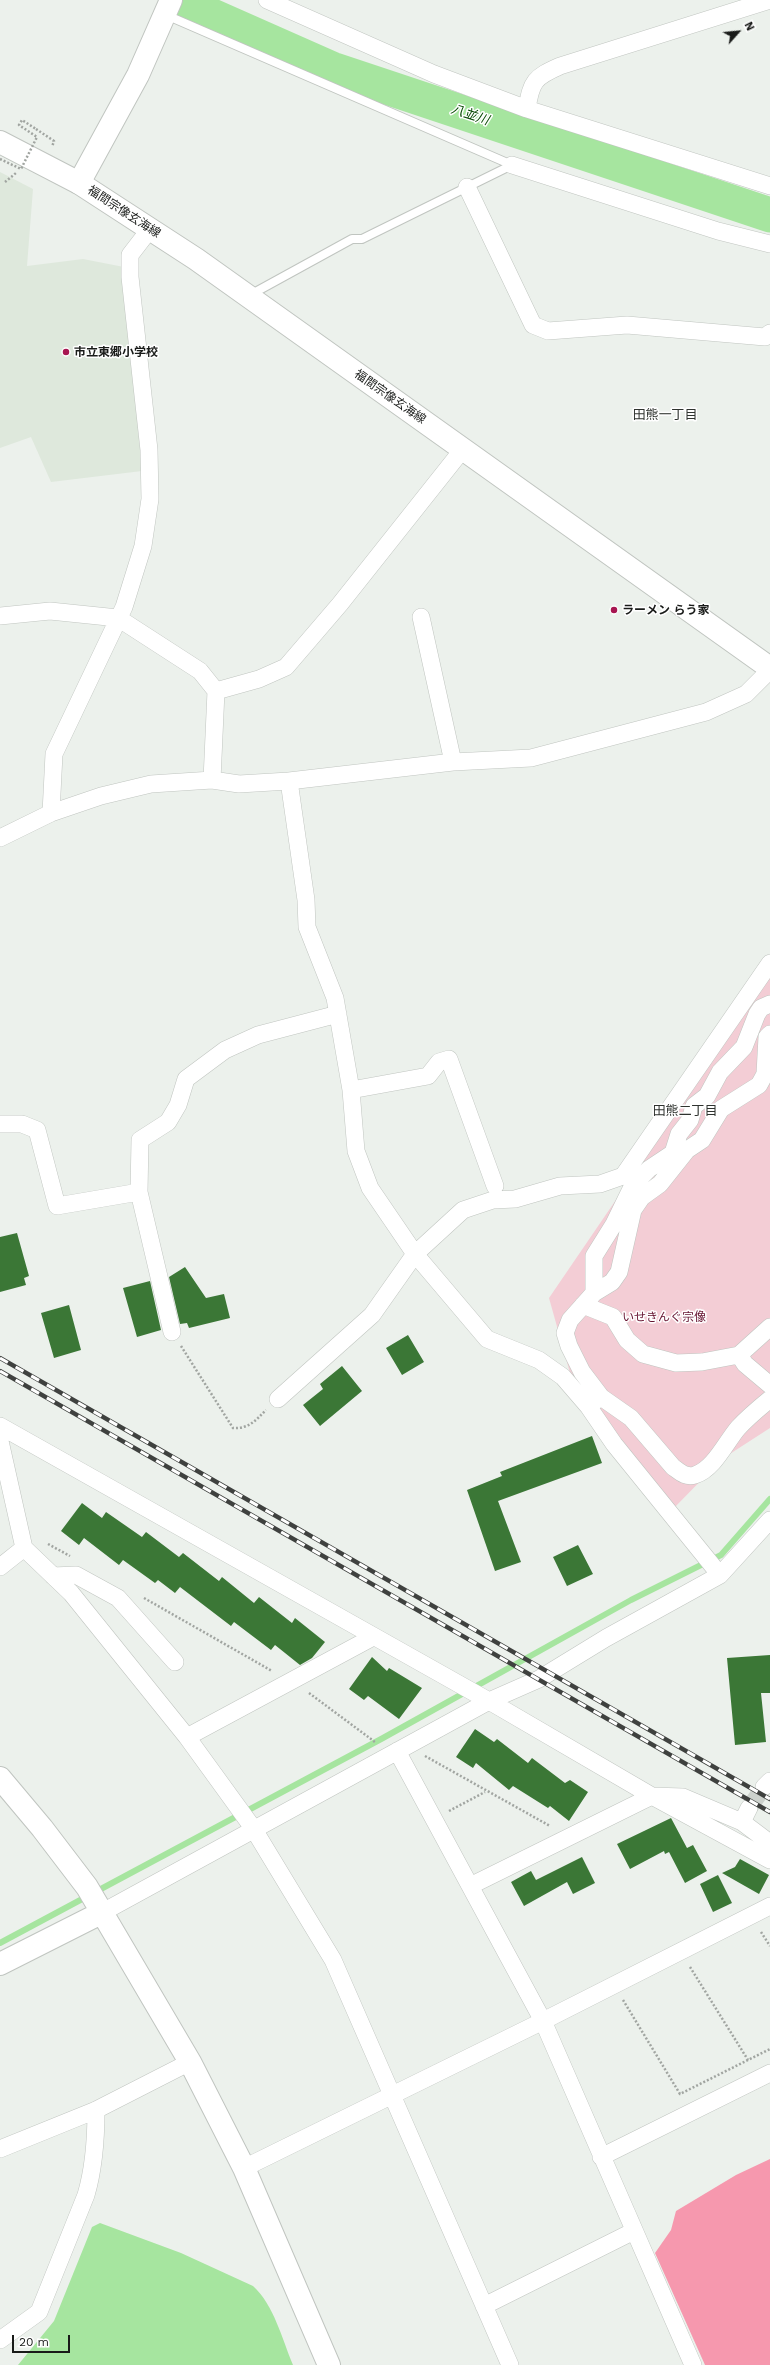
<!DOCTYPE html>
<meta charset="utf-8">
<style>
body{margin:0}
#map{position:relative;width:770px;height:2365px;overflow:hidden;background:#ecf1ec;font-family:"Work Sans",sans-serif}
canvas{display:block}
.north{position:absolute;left:718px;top:12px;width:40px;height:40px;-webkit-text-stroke:3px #fff;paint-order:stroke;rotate:63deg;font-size:11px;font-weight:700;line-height:16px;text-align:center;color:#191b19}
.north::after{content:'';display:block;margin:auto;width:14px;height:18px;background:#191b19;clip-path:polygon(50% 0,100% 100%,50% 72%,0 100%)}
.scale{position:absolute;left:12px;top:2335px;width:58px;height:18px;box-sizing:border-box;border:2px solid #191b19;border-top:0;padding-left:5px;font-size:12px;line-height:14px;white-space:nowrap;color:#191b19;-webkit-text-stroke:3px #fff;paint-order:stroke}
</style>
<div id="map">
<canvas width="770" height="2365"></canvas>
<div class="north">N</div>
<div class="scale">20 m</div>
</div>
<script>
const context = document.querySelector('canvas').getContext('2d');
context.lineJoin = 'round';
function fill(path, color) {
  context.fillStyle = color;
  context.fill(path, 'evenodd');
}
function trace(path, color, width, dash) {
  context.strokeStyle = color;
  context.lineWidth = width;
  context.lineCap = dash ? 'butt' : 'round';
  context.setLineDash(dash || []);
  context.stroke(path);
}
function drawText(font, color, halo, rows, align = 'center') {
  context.font = font + ' "Work Sans","Noto Sans JP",sans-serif';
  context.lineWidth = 3;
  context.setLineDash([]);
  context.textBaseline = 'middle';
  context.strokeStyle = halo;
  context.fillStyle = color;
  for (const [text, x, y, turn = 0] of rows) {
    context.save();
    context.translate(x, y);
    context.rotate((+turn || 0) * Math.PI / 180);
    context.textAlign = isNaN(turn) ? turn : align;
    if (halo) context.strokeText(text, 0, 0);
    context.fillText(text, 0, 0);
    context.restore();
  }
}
fill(new Path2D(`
 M0,172L33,189L27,266L83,259L124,267L142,471L51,482L31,437L0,448Z`), '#dee8dc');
fill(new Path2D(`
 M770,974V1428L722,1459L674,1508L570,1373L549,1298Z`), '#f3cdd5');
fill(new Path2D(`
 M770,2159V2365H705L655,2253L671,2230L676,2211L736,2175Z`), '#f698ae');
fill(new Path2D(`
 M100,2223L181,2253L253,2286C274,2305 282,2339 293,2365H18L54,2321L92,2227Z`), '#a6e59f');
trace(new Path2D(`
 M0,1943L383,1738L631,1600L721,1555L770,1499`), '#a6e59f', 6);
trace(new Path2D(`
 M176,0L332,69L770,215`), '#a6e59f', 35);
fill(new Path2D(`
 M17,1233L29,1276L24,1278L26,1285L0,1292V1237Z
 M185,1267L206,1298L224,1294L230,1318L189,1328L187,1323L180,1324L169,1277Z
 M150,1281L161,1330L137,1337L123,1288Z
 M69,1305L81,1350L54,1358L41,1313Z
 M408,1335L424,1362L402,1375L386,1348Z
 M342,1366L362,1391L320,1426L303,1405L323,1389L320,1384Z
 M592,1436L602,1463L498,1501L521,1562L495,1571L467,1490L502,1476L500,1472Z
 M82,1503L102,1518L106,1512L142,1537L146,1532L179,1557L183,1553L219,1581L222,1577L254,1603L259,1597L292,1623L295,1618L325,1642L312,1658L300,1665L275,1645L271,1650L234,1622L231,1626L180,1587L175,1593L158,1580L155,1583L123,1560L119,1565L84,1538L79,1545L61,1531Z
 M578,1545L593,1574L567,1586L553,1557Z
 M770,1655V1693H761L766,1742L735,1745L727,1658Z
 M372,1657L387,1671L389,1668L422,1688L399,1719L368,1696L364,1700L349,1689Z
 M475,1729L494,1742L497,1739L528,1763L532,1758L565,1783L570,1780L588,1792L569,1821L550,1806L548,1808L513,1786L509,1790L476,1763L473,1768L456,1757Z
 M671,1818L687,1848L693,1845L707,1871L685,1883L669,1852L665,1854L664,1851L630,1869L617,1844Z
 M582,1857L595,1883L573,1894L567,1882L524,1906L511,1882L531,1871L536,1880Z
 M740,1859L769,1875L759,1894L722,1873L735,1867Z
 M718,1875L732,1903L713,1912L700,1884Z`), '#3b7736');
trace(new Path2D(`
 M749,1808L764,1787`), '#ccd1cc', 17, [17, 8]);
const lane = new Path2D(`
 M166,15L512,165
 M250,295L352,239H362L512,165`);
const street = new Path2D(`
 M267,0L434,74L527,109L770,186
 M527,109C531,81 535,77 560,66L770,0
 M512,165L718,231L770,244
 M467,187L533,325L548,331L627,325L765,337L770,333
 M0,616L50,611L118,618L200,671L216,691L212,780
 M421,617L453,762
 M216,691L259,679L286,667L340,604L463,449
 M289,781L306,900L307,927L335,998L351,1090L356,1151L370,1188L415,1254L487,1339L539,1360L563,1377L588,1406L614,1444L720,1575
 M51,813L54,754L124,607L143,546L150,499L149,450L130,277V255L150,229
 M0,838L51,813L101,796L151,784L212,780L239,784L289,781L453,762L531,758L706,712L746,694L770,670
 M351,1090L428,1076L439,1062L449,1059L495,1186
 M0,1124H22L37,1130L57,1206L139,1192
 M594,1293V1256L614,1224L633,1185L649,1169L673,1153L679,1134L690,1120L694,1106L707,1096L720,1072L744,1047L757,1014L761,1008L770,1004
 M583,1305L613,1317L627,1340L643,1354L676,1363L702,1362L739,1355L770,1327
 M172,1332L139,1192L140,1140L168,1122L178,1105L186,1079L225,1050L258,1035L338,1014
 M739,1355L745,1364L770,1385
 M601,1397L631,1418L673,1467C680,1472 686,1478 695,1475C714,1469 726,1442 738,1428C748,1417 759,1408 770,1399
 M278,1399L372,1315L415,1254L463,1210L493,1200L515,1199L560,1186L600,1184L623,1176L770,963
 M588,1406L601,1397L582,1372L569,1346L565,1333L570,1320L594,1293L612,1282L619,1272L633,1210L642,1197L660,1184L687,1150L702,1140L721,1109L759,1085L765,1074L767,1037L770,1034
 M0,1426L489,1701L652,1796L770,1860
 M0,1441L24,1548L71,1593L187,1737L253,1828L333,1960L510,2365
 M0,1567L24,1548
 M53,1576L76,1575L118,1598L175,1662
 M187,1737L373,1637
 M397,1751L543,2021L693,2365
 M764,1787L770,1781
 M742,1822L749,1808
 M470,1886L652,1796L683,1797L742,1822L770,1843
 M103,1912L489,1701L539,1679L606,1638L720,1575L770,1520
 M0,2149L96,2110L190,2062
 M601,2157L770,2073
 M244,2168L543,2021L770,1906
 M484,2306L634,2231
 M0,2340L39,2312L86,2195C94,2168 96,2138 96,2110`);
const secondary = new Path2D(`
 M79,183L138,75L171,0
 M0,1778L42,1828L87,1887L190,2062L244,2168L329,2365
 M0,1964L103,1912`);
const primary = new Path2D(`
 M0,142L79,183L196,259L770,668`);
trace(lane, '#c0c5c0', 10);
trace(street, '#c0c5c0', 18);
trace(secondary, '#c0c5c0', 24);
trace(primary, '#c0c5c0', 24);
trace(new Path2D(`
 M36,129L54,141L52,147
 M5,182L16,173
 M181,1346L233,1428C249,1429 256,1420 266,1410
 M48,1544L70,1556
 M144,1598L272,1671
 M309,1693L375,1742
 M425,1756L550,1826
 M449,1811L485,1792
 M761,1932L770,1946
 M690,1967L748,2060
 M623,2000L680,2094L770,2049`), '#a1a5a1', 2.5, [2, 2]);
trace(lane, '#fff', 8);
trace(street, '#fff', 17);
trace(secondary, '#fff', 22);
trace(primary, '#fff', 22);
const rail = new Path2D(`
 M0,1358L770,1799
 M0,1371L770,1812`);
trace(rail, '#3f413f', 4.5);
trace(rail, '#fff', 3, [9]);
trace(new Path2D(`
 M0,159L21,169L37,137L19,125L22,120L36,129`), '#a1a5a1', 2.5, [2, 2]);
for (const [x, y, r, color] of [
 [66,352,4,"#a71550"],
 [614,610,4,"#a71550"]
]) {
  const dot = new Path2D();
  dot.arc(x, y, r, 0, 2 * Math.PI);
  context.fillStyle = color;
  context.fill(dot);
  trace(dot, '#fff', 1.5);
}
drawText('12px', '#191b19', '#fff', [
 ["福間宗像玄海線",124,212,33],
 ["福間宗像玄海線",390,397,35]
]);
drawText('bold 12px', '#191b19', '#fff', [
 ["市立東郷小学校",74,352],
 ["ラーメン らう家",622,610]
], 'left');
drawText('12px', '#661431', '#fff', [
 ["いせきんぐ宗像",664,1317]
]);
drawText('italic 13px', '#074a03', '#fff', [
 ["八並川",470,115,18]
]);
drawText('13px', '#2f332f', '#fff', [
 ["田熊一丁目",665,415],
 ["田熊二丁目",685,1111]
]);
</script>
